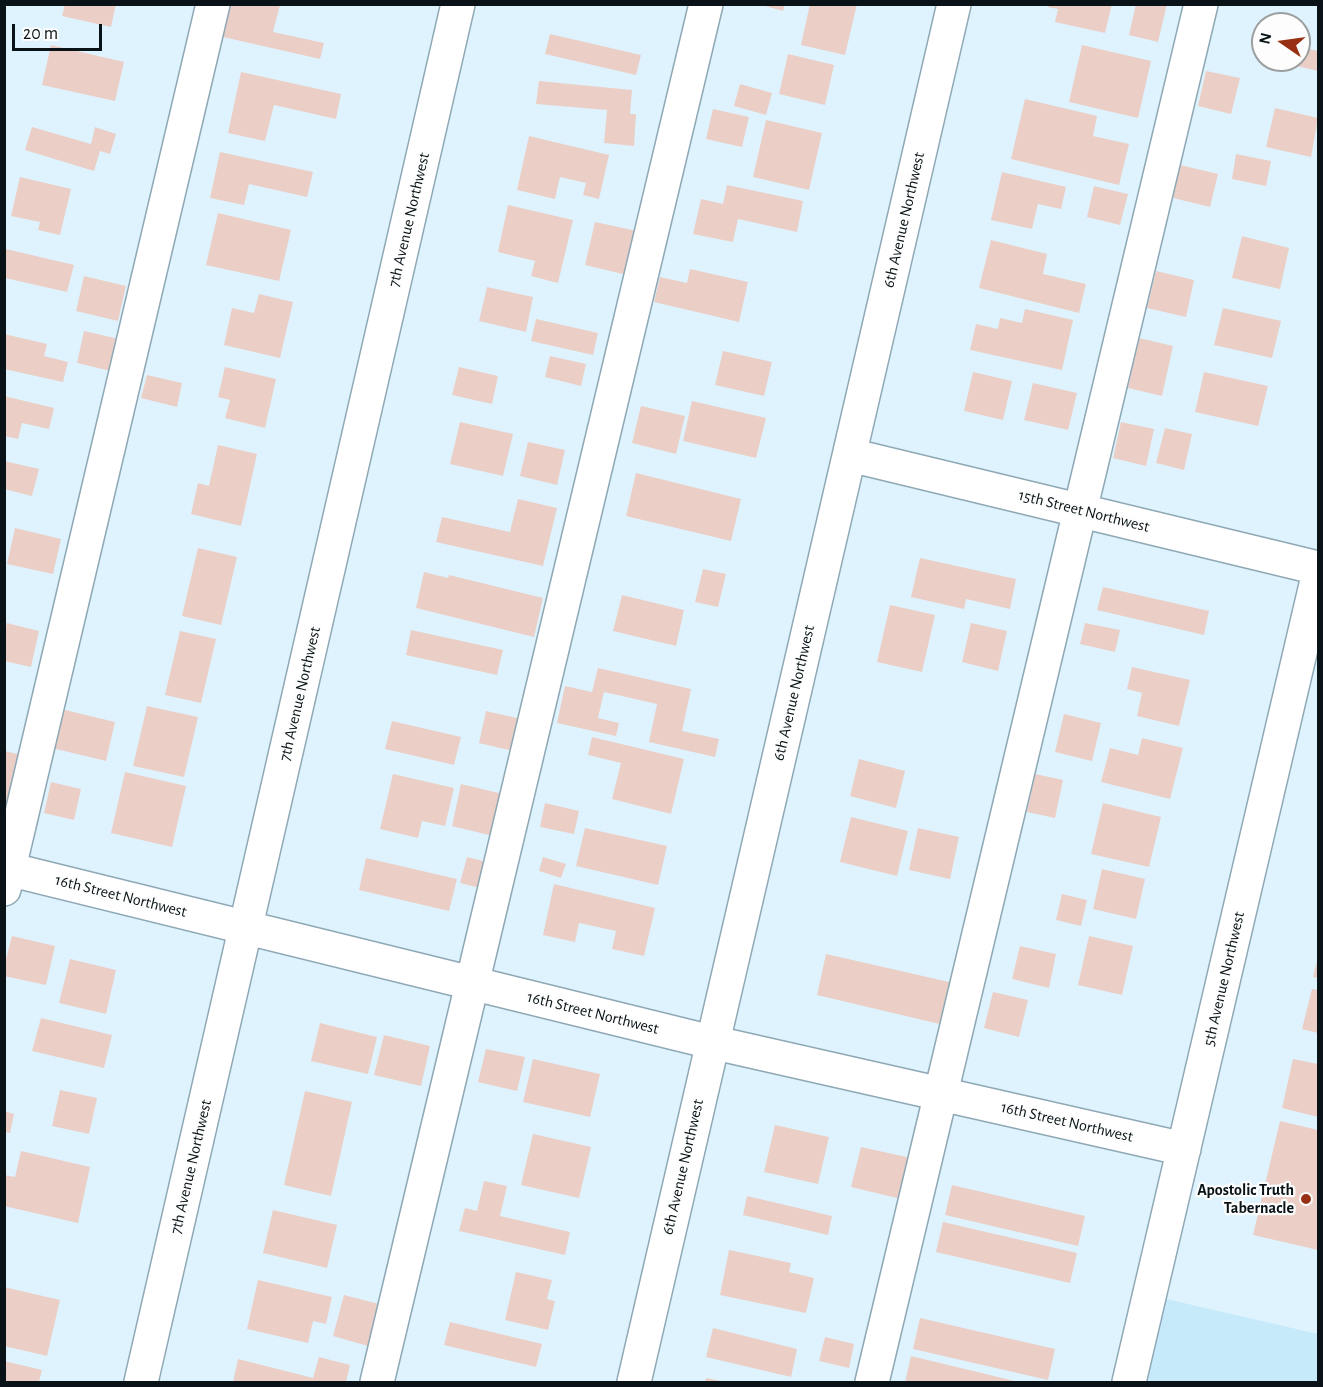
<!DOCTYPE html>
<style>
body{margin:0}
#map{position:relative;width:1323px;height:1387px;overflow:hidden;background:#def3fe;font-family:"Alegreya Sans",sans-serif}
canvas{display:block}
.frame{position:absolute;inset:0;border:6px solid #091317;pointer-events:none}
.north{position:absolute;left:1251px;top:12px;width:60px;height:60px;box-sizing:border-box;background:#fcfdfc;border:2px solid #9b9fa0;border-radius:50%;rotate:283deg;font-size:16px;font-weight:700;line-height:24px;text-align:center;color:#091317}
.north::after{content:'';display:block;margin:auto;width:21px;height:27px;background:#983113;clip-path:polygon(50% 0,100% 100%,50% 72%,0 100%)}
.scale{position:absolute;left:12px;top:24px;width:90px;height:27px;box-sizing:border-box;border:3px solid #091317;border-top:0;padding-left:8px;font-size:18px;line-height:21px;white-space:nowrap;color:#091317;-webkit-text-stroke:4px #fcfdfc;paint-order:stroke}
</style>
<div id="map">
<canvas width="1323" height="1387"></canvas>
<div class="frame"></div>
<div class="north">N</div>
<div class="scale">20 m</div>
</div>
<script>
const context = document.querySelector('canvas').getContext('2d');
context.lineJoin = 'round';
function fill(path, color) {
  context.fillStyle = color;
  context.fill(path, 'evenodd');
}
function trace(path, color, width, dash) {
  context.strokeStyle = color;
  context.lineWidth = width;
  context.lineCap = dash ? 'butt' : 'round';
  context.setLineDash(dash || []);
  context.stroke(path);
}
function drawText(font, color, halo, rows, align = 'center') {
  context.font = font + ' "Alegreya Sans",sans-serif';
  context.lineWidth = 4.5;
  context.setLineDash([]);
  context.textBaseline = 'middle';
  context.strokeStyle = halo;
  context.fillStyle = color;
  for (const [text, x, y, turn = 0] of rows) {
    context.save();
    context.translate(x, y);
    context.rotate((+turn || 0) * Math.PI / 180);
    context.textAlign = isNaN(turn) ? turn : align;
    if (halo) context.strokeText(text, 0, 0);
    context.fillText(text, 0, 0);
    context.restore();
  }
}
fill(new Path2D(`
 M1149,1295L1318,1334V1382H1129Z`), '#c7eafb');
fill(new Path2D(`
 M65,4H116L111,27L62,16Z
 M230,4L280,5L273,32L324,43L320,59L223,37Z
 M758,4H785L783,11Z
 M810,4H857L845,55L801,45Z
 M1049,4H1112L1105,33L1055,22L1058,9L1048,7Z
 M1136,4H1167L1158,42L1129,35Z
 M550,34L641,55L636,75L545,54Z
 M1259,38L1263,39V58L1255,56Z
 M51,45L124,62L115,101L42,85Z
 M1082,45L1151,61L1138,118L1069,102Z
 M1299,47L1318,51V71L1275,61L1299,60Z
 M788,54L834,65L825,105L779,94Z
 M1206,71L1240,78L1231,114L1198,106Z
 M241,72L341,94L336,119L274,105L265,141L228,133Z
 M539,81L632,90L630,114H636L634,146L604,143L607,110L536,104Z
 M740,84L772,93L766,115L734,106Z
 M1025,99L1097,116L1093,136L1129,144L1119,185L1011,159Z
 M1275,108L1318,118L1311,157L1266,147Z
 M713,109L749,117L742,147L706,139Z
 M766,120L822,133L809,190L753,177Z
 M32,127L91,144L95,127L116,134L110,154L100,151L94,171L25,150Z
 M529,136L609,155L599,199L583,195L586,183L560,177L555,199L517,190Z
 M220,152L313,172L307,197L249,184L244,205L210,198Z
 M1236,154L1271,161L1266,186L1232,179Z
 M1180,165L1218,174L1210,207L1173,198Z
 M1002,172L1066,187L1061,209L1038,204L1032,229L991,220Z
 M20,177L71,189L60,235L38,230L40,222L11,216Z
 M727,185L803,201L797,232L738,219L733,242L693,234L701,199L723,204Z
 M1094,186L1128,194L1120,225L1087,217Z
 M508,205L573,220L558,283L531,276L535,261L498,252Z
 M218,213L291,230L279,281L206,265Z
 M595,222L637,231L627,275L585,265Z
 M1242,236L1289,248L1280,289L1232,278Z
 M991,240L1047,254L1043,274L1086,284L1079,313L979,288Z
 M6,249L74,265L67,292L5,278Z
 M690,269L748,282L739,322L654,302L660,277L687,283Z
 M1156,271L1194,280L1186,317L1147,308Z
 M84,276L126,286L118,321L76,311Z
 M487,287L533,297L526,332L479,321Z
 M259,294L293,302L280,358L224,345L232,308L254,313Z
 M1223,308L1281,321L1272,358L1214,345Z
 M1025,309L1073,320L1062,370L970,350L976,324L998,329L1000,318L1022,323Z
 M536,319L598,333L593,355L531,341Z
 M84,331L119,339L111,371L77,363Z
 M4,334L47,344L44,356L68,362L63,382L4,369Z
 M1139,338L1173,346L1162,396L1128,388Z
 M723,351L772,362L764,396L715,385Z
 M550,356L586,364L581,386L545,377Z
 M225,367L276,379L265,428L225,418L230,400L218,397Z
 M459,367L498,376L492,404L452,395Z
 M973,372L1012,381L1003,420L964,411Z
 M1204,372L1268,386L1258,426L1195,412Z
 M147,375L182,383L177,407L141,398Z
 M1033,383L1077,393L1068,430L1024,420Z
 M4,396L54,408L49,429L22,423L18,439L4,436Z
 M692,401L766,418L756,458L683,441Z
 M641,406L685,416L676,454L632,443Z
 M460,422L513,434L503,476L450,464Z
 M1121,422L1154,429L1146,466L1113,458Z
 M1165,428L1192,434L1184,470L1156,463Z
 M528,442L565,450L557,485L520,476Z
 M218,445L257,454L241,526L191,514L198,483L209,486Z
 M4,461L39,469L32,496L4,489Z
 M636,473L741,499L731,541L626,516Z
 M518,499L557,508L543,566L436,542L442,517L510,532Z
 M15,528L61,539L53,574L7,564Z
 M198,548L237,557L221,625L182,616Z
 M920,558L1016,579L1010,609L966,599L964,609L911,597Z
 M703,569L726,574L718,607L695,602Z
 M424,572L448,578L449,575L543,598L534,637L416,608Z
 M1103,587L1209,611L1204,635L1097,610Z
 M622,595L684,610L676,646L613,631Z
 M890,605L935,615L922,672L877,662Z
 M7,623L39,631L31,667L4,661V635Z
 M971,623L1007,631L998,671L962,662Z
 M1085,623L1120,630L1115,652L1080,644Z
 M411,630L503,650L497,675L406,655Z
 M180,631L216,639L201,703L165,695Z
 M1132,667L1190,680L1179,726L1137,716L1142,693L1127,689Z
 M598,668L691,689L682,731L719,739L715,757L649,742L657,704L604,692L598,718L619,723L616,736L557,723L565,686L592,692Z
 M147,706L198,717L184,777L133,766Z
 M61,709L115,722L106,761L52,748Z
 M486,711L521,719L513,751L479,743Z
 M1064,714L1101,723L1092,761L1055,752Z
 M392,721L461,737L454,765L385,749Z
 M592,737L684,759L671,814L612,799L621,763L588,755Z
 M1142,738L1183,748L1170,799L1101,782L1110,748L1138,755Z
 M4,751L23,755L11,806L4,805Z
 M859,759L905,771L896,808L850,796Z
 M125,772L186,786L172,847L111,833Z
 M393,774L454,788L445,826L422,821L418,838L380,829Z
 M1035,774L1063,780L1055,818L1027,812Z
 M51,782L81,789L74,820L44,813Z
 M461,784L503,794L493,836L452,826Z
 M545,803L579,811L574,834L540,827Z
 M1103,803L1161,817L1149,867L1091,854Z
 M851,817L908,831L897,876L840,862Z
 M585,828L667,846L658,885L576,866Z
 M918,828L959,837L950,879L909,870Z
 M467,857L487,862L480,888L460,883Z
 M543,857L566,864L561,878L539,871Z
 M366,858L457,879L449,911L359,890Z
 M1102,869L1145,879L1136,919L1093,909Z
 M554,884L655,908L644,956L612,949L616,931L579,923L575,942L543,935Z
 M1062,894L1087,900L1081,926L1056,920Z
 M12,936L55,946L46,985L4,976V967Z
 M1089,936L1133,946L1122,995L1078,985Z
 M1020,946L1056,954L1049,988L1012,979Z
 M826,954L958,984L948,1026L817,995Z
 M1318,957V978L1313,977Z
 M70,959L116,970L106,1014L59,1003Z
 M1312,989L1318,990V1033L1302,1029Z
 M993,992L1028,1000L1019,1037L984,1028Z
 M41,1018L112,1035L104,1068L32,1051Z
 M320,1023L377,1037L368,1074L311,1061Z
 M384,1035L430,1046L421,1086L374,1075Z
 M486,1049L525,1057L517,1091L478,1082Z
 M533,1059L600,1074L590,1117L523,1102Z
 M1293,1059L1318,1064V1117L1282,1108Z
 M60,1090L97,1098L89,1134L52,1126Z
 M305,1091L352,1102L331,1196L284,1185Z
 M4,1111L14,1114L10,1133L4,1132Z
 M1280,1121L1318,1130V1250L1253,1235Z
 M775,1125L829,1137L818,1184L764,1172Z
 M533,1134L591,1147L579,1198L521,1185Z
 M861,1147L911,1158L901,1199L851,1187Z
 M21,1151L90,1167L78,1223L4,1206V1175L15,1177Z
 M484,1181L507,1186L500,1216L570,1232L565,1255L459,1231L465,1208L477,1211Z
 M952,1185L1085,1216L1078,1246L945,1215Z
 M747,1196L832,1216L828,1235L743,1215Z
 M273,1210L337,1225L327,1268L263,1253Z
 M943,1222L1077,1253L1070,1283L936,1252Z
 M729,1250L791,1263L789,1272L814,1278L806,1313L720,1295Z
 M516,1272L552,1280L547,1299L555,1301L548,1330L505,1320Z
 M258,1280L332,1297L326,1324L313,1321L308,1343L247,1329Z
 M4,1287L60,1300L47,1356L4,1346Z
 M344,1295L379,1304L368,1346L333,1336Z
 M920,1318L1055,1349L1048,1380L913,1349Z
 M450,1322L542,1344L536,1367L444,1345Z
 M713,1328L797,1349L791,1377L706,1357Z
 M825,1337L854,1344L849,1368L819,1361Z
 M911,1356L1019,1382H905Z
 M319,1357L350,1365L346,1382H233L238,1359L313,1378Z
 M4,1361L42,1370L39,1382H4Z
 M706,1378L721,1381V1382H705Z`), '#ebcfc7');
const minor = new Path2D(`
 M850,455L1318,568
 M4,868L711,1042L1184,1149
 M4,889L213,4
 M141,1382L458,4
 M377,1382L706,4
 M634,1382C738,923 848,464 954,4
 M872,1382L1201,4
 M1129,1382L1318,576`);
trace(minor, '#8fa8b5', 36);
trace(minor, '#fff', 33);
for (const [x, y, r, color] of [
 [1306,1199,6,"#983113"]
]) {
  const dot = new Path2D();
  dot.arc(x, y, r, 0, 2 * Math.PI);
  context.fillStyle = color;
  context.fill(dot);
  trace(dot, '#fcfdfc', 2);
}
drawText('16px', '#091317', '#fcfdfc', [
 ["7th Avenue Northwest",409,220,-77],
 ["6th Avenue Northwest",904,220,-77],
 ["15th Street Northwest",1084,511,14],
 ["6th Avenue Northwest",794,693,-77],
 ["7th Avenue Northwest",300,694,-77],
 ["16th Street Northwest",121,896,14],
 ["5th Avenue Northwest",1224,979,-77],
 ["16th Street Northwest",593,1013,14],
 ["16th Street Northwest",1067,1122,13],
 ["7th Avenue Northwest",191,1167,-77],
 ["6th Avenue Northwest",683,1167,-77]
]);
drawText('bold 16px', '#091317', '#fcfdfc', [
 ["Apostolic Truth",1294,1190],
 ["Tabernacle",1294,1208]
], 'right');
</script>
